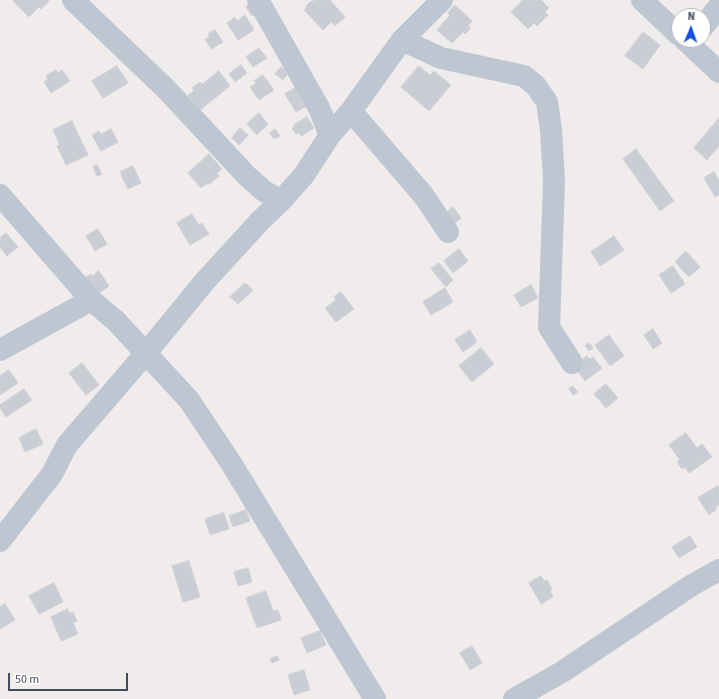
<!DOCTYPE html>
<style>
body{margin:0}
#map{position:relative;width:719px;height:699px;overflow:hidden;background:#efeceb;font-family:"Source Sans 3",sans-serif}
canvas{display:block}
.north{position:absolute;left:671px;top:8px;width:40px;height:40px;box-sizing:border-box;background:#fff;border:1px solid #b4b7bd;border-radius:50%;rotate:2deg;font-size:11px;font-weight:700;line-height:16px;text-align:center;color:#444c59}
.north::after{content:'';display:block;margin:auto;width:14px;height:18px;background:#1550df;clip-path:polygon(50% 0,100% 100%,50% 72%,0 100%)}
.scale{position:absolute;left:8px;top:673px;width:120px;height:18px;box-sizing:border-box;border:2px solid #444c59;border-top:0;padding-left:5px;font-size:12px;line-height:14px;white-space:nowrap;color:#444c59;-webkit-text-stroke:3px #fff;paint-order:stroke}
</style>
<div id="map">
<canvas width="719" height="699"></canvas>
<div class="north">N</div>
<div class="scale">50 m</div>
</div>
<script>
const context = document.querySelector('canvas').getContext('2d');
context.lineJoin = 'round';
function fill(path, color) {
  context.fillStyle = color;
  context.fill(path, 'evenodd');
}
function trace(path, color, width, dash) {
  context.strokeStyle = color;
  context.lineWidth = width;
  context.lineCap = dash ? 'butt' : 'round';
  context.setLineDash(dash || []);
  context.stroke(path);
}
const building = new Path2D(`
 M14,0H48L49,1L41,9L39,7L29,17L13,1Z
 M314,0H330L345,17L335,26L331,22L323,30L304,10L307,7L306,6L311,1L312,2Z
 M523,0H541L549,8L545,12L548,15L537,26L534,23L528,29L511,12Z
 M251,3L258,12L252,16L246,7Z
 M455,5L472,21L468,26L471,28L465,34L463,32L452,43L437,30L450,15L448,13Z
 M245,15L254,30L238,40L227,23L235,17L237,21Z
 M215,30L223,42L211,49L205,39L210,37L208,34Z
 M643,32L660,45L643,69L625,56Z
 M259,48L267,58L253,67L246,57Z
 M241,65L247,73L235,82L229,74Z
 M117,66L128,83L103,98L92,81Z
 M419,66L430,75L434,71L451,85L429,111L401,87Z
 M281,67L288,73L283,80L275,74Z
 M56,70L58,73L62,70L70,81L51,93L44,82L48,79L46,76Z
 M219,71L230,86L200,110L188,95L194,91L192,88L200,82L202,84Z
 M263,75L274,90L259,100L250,87L256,83L254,81Z
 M297,87L309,105L296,112L285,94Z
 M259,113L268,124L257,135L247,124Z
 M307,117L314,128L301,136L299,133L296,134L292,128L295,127L294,125Z
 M719,118V146L707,160L694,148Z
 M72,121L88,155L66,165L57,146L60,145L53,130Z
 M240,128L248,135L239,145L232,138Z
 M111,129L118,142L101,151L92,135L99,131L101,134Z
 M275,129L280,136L274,139L270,133Z
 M636,149L674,201L660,211L623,159Z
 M209,154L222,169L217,173L219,176L208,185L207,183L201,188L188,173Z
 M97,165L102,174L97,176L93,167Z
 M133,166L141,183L128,189L121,175H122L120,172Z
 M714,172L719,181V195L715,197L704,178Z
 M453,207L461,218L449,228L441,217Z
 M192,214L199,225L202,223L209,234L190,245L177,223Z
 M98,229L107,244L95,251L86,236Z
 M6,233L18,247L7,256L0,247V238Z
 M614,236L624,250L600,266L591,252Z
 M459,249L468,261L453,273L444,261Z
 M686,251L700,267L689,277L675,262Z
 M439,263L453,280L446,287L431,269Z
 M673,266L685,284L671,293L659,275Z
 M99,271L109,286L93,297L81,280L91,274L92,276Z
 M245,283L253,290L238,304L230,297Z
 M531,285L538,298L521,307L514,295Z
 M445,288L453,302L431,315L423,302Z
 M341,292L354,309L336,322L325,308L336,300L334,297Z
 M653,329L662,343L653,349L644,335Z
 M470,330L477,342L463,352L455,340Z
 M609,335L624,356L610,366L595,345Z
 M589,343L593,348L589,351L585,346Z
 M481,348L494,364L472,382L459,366Z
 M587,356L590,359L593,357L602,368L585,381L576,369L580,362Z
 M82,363L99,385L86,395L69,373Z
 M9,370L18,383L0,395V376Z
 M606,384L618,398L606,408L594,394Z
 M573,386L578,392L573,395L569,389Z
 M24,389L32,400L6,417L0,408V405Z
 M36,429L43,444L25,452L19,438Z
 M686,433L697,448L702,444L712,457L689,473L685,467L682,469L677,462L680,460L669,445Z
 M718,486L719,487V505L715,507L717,509L709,515L698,498Z
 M246,510L250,521L233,527L229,516Z
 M224,513L229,529L210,535L205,519Z
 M690,536L697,547L679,558L672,547Z
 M189,561L200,597L183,602L172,566Z
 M248,568L252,582L238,586L234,572Z
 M541,576L544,581L547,580L552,589L550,591L553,597L541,604L529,583Z
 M54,583L63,602L39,614L29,596Z
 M266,591L273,611L278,610L281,620L257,628L246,598Z
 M5,604L15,620L0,629V607Z
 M68,609L69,613L73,612L77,621L73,623L78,634L61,641L51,617Z
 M320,631L326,645L307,653L301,638Z
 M472,646L482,663L470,670L460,653Z
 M277,656L279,660L272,663L270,659Z
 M304,670L310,690L294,695L288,675Z`);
fill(building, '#cbcdd4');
trace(building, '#cfd1d8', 1);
trace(new Path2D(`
 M73,0L166,89L247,176L264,191L281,201
 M258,0L319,108L330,135
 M642,0L679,35
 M703,27L719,6
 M402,40L441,58L524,76L536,86L547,102L551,130L554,181L549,327L572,363
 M685,40L719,72
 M351,111L424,196L448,232
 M0,195L91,300L116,321L189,400L231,463L375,699
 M0,350L91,300
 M0,541L52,474L67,445L146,353L205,281L260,221L281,201L304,175L330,135L351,111L402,40L442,0
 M514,699L562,672L692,585L719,570`), '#bec6d2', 22);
</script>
